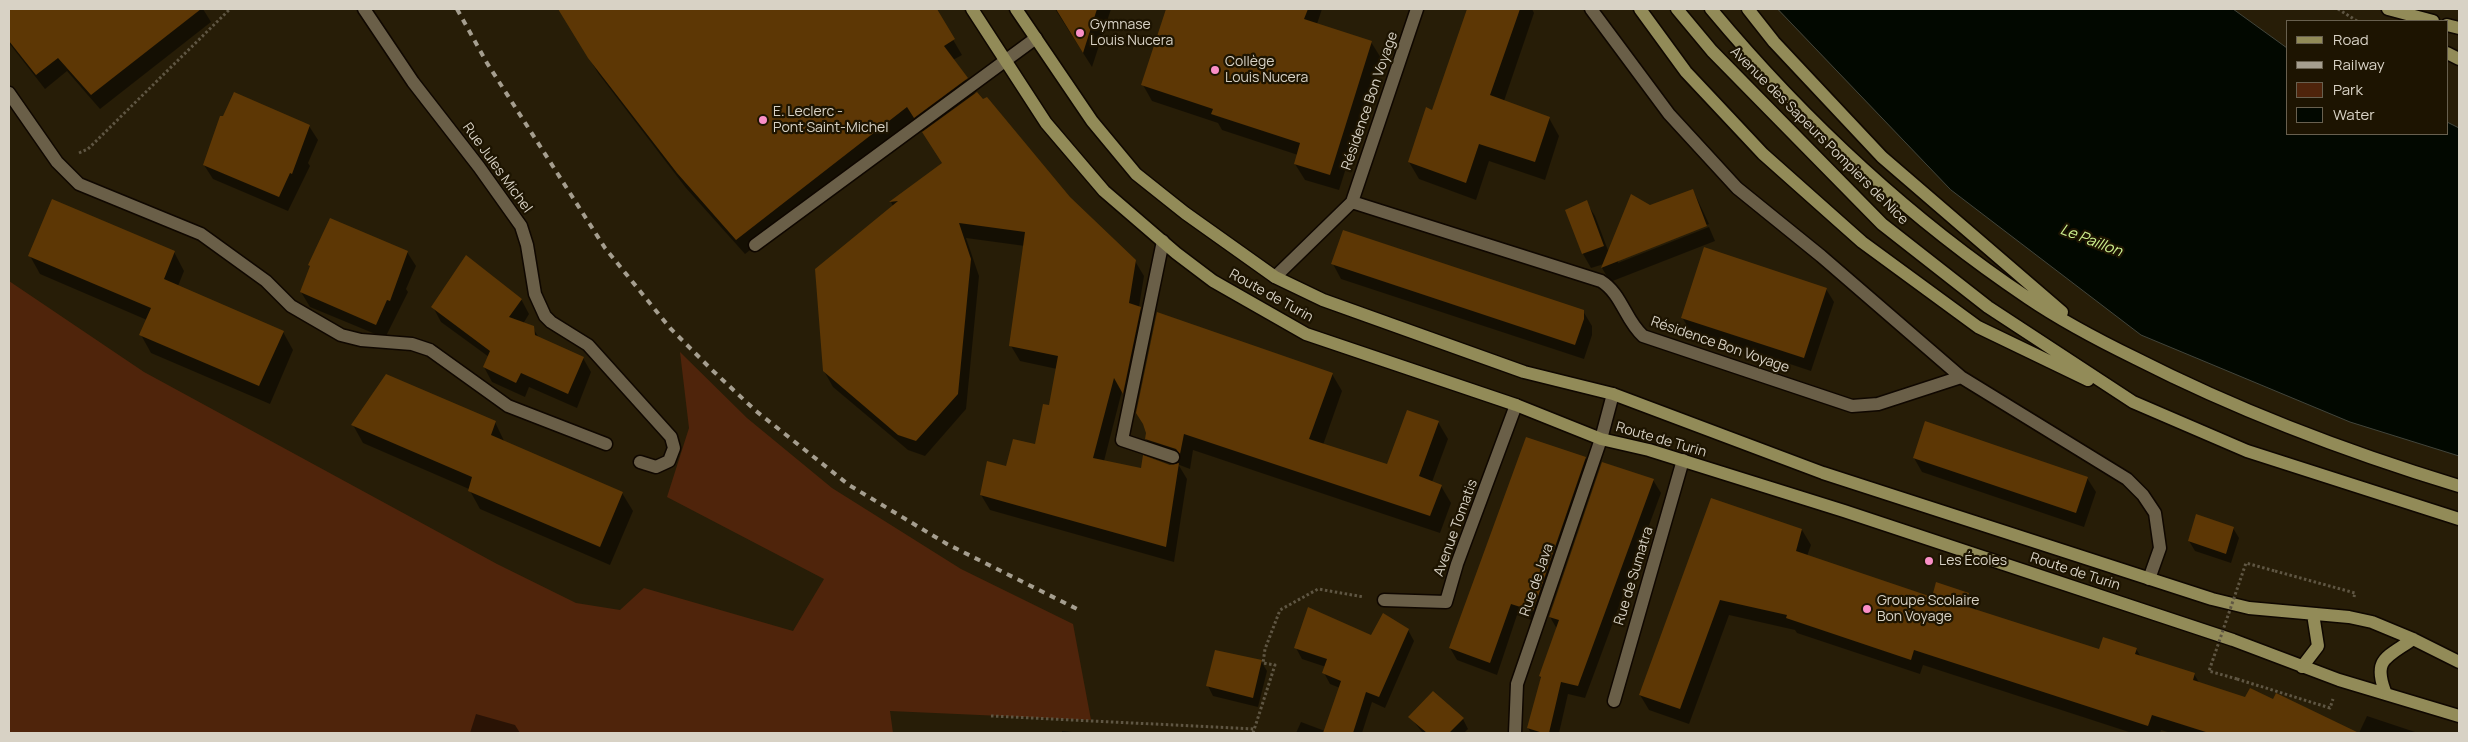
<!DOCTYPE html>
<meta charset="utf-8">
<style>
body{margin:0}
#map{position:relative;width:2468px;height:742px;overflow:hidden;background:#271d07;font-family:Manrope,sans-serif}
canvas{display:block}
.frame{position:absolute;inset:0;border:10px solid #d8d2c5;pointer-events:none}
.legend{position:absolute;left:2286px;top:20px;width:162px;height:115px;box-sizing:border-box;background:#1d1401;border:1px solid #68604f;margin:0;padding:6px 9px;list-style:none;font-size:15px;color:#d8d2c5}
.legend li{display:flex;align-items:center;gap:10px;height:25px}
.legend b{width:25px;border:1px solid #68604f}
</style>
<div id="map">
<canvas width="2468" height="742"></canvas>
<div class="frame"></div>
<ul class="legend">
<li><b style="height:6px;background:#928b58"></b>Road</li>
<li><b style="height:6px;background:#a59e8f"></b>Railway</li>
<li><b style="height:14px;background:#4f240b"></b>Park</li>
<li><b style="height:14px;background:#020800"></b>Water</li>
</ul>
</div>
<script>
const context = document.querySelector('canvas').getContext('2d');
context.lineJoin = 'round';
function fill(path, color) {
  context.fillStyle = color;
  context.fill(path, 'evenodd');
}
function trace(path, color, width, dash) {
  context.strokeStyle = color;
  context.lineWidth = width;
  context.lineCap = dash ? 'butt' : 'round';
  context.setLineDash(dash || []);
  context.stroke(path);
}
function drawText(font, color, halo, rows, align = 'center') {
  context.font = font + ' Manrope,sans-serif';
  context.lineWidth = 4.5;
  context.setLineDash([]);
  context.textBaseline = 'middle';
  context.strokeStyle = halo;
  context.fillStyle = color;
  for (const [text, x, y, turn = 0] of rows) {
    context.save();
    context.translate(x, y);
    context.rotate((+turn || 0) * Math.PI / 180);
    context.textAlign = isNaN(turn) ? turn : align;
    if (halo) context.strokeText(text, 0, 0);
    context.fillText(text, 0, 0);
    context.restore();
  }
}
fill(new Path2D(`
 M9,281L144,372L497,564L576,603L620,610L644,588L793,631L824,579L667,497L689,428L680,352L747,418L832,488L961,569L1073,624L1091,720L890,711L893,733H9Z`), '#4f240b');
const water = new Path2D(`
 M1778,9H2233L2287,48V134H2447V122L2459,128V456L2350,422L2141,335L1951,190Z`);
fill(water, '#020800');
trace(water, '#42453b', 1);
fill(new Path2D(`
 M9,9H203L211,22L100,109L67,71L45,89L9,43Z
 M560,9H935L962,55L953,60L975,94L1069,198L1135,261L1144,276L1139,307L1149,323L1132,407L1122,391L1104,461L1142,470L1178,464L1187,479L1174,562L990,510L981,495L1007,468L1036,445L1050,407L1057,369L1020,361L1011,346L1025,246L966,238L979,276L966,409L925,456L908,450L833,387L824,371L893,206L891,202L943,163L916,121L745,254L686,188L598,73Z
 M1055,9H1111L1092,67Z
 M1167,9H1322L1317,24L1371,42L1381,58L1339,190L1305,180L1295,164L1298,155L1222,130L1218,123L1152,101L1143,85Z
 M1468,9H1532L1534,13L1504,101L1549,118L1559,136L1545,180L1489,161L1476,200L1419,179L1409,162L1433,111Z
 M309,126L318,140L308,163L310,166L288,211L213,179L204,165Z
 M1693,190L1709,224L1618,260V263L1709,227L1715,241L1610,282L1602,268L1604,264L1591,268L1583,254L1566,211L1586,202L1595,216L1609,253L1650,206Z
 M174,252L184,271L178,286L283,332L293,350L270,404L151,353L141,335L147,320L40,274L30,256Z
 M407,252L416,266L406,289L408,292L385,338L310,307L301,292L311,267Z
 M1333,264L1583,311L1592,326V335L1584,359L1341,279Z
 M1826,289L1834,302L1811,371L1690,331L1682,317Z
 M521,299L529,314L523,324L533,328L539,338L583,358L591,372L577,408L529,387L525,397L492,382L484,367L489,357L441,322L433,307Z
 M1332,374L1342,391L1323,445L1388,466L1438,422L1448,439L1432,482L1441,486L1451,503L1440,533L1193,450L1190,469L1156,456L1146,439Z
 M495,422L505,443L622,493L633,511L610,565L480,509L469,489L363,443L353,425Z
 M1585,458L1592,470L1540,623L1517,615L1497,675L1457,660L1450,648Z
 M1914,458L2087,478L2096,492L2084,527L1922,472Z
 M1653,480L1661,493L1585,698L1568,694L1559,733H1531L1528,728L1541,679L1540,676L1557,629L1550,617Z
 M1712,500L1802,530L1811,545L1807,556L1932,598L1969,594L1977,611L2100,650L2136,649L2141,657L2194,674L2200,684L2246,699L2273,701L2277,694L2356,733H2171L2161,730L2160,733H2132L1923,665L1920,674L1797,633L1795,630L1729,615L1689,724L1649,710L1640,695Z
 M2233,528L2239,538L2231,563L2195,551L2189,541Z
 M1408,630L1414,641L1385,708L1372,702L1362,733H1296L1301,722L1325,731L1340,688L1330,684L1324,673L1326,667L1302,659L1296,648Z
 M1261,661L1267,671L1258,707L1213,696L1208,686Z
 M476,714L515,725L520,733H470Z
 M2367,716L2418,733H2359Z
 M1410,717L1463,719L1468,729L1464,733H1423Z
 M1062,731L1082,733H1083H1062Z`), '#0007');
fill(new Path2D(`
 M9,9H201L91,95L58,58L36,75L9,41Z
 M558,9H937L955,39L944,46L968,78L914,118L907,107L736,240L677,173L588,58Z
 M1056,9H1097L1083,53Z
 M1166,9H1308L1304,19L1372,41L1330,175L1294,164L1300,143L1211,114L1213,109L1141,85Z
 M1467,9H1520L1490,95L1550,117L1535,162L1479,144L1466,183L1408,162L1426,107L1432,110Z
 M234,92L310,125L292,174L290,173L279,197L203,165L220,116H223Z
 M977,92L983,99L987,97L1070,197L1136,260L1129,303L1141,307L1123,394L1114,378L1093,458L1141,468L1143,455L1170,465L1179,463L1166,547L980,495L987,461L1006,466L1013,439L1035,444L1043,404L1049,405L1058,356L1009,346L1025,232L959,223L971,259L958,394L916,441L898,435L823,371L815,269L898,201L889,202L942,163L922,132Z
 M1693,189L1707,226L1601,268L1631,194L1650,205Z
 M52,199L175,251L164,279L284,331L259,386L139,335L151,308L28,256Z
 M1587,200L1604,246L1582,254L1565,210Z
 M330,218L408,251L390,301L387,300L376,325L300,292L310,266L308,265Z
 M1343,230L1584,310V319L1575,345L1331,264Z
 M1704,247L1827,288L1804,358L1681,318Z
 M466,255L522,299L509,317L534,326L535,335L584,357L568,394L521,373L516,383L483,367L490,351L431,307Z
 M1157,312L1333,373L1309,439L1387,464L1407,410L1439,421L1419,476L1442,485L1430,516L1184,434L1180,454L1176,449L1145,439L1146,433L1143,424L1136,413Z
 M386,374L496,421L491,435L623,492L600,547L468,491L472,477L351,425Z
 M1925,421L2088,477L2076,513L1913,458Z
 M1526,437L1586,457L1533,611L1511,604L1490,663L1449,648Z
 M1602,462L1654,479L1578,686L1561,682L1549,733H1543L1527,728L1541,677L1539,676L1559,620L1549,617Z
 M1711,498L1802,529L1796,551L1932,597L1936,582L1969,593L1965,606L2099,649L2103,637L2137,648L2135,654L2195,673L2193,680L2245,697L2250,688L2273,699L2276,693L2359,733H2209L2152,715L2148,726L1914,650L1911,660L1786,618L1787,615L1720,600L1680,709L1639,695Z
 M2196,514L2234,527L2226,554L2188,541Z
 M1308,607L1371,635L1383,613L1409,629L1379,697L1366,692L1353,733H1323L1341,681L1322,673L1327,659L1294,648Z
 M1215,650L1262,660L1253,698L1206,686Z
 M1433,691L1464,718L1449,733H1427L1408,717Z`), '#5d3705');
const minor = new Path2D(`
 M364,9L413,82L479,167L521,226L527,245L535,294L545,316L551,322L588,345L671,437L674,448L669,461L656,467L640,462
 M1591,9L1669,114L1737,188L1821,256L1961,377
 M9,93L57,162L79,184L201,234L266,281L291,306L341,335L361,340L412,344L430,350L508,406L606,444
 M1352,202L1417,9
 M1163,241L1122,440L1173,457
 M755,245L1036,38
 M1275,277L1352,202L1601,281C1622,294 1625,320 1643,336L1852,406L1878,404L1961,377L2127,479L2143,495L2155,513L2160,548L2149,579
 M1384,600L1446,602L1457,564L1516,405
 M1614,701L1683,460
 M1515,733L1517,684L1601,439L1613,394`);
const major = new Path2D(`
 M972,9L1046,123L1104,191L1176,253L1213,281L1306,334L1516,405L1601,439L1649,450L1844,511L2233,640L2339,680L2459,716
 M1016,9L1092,121L1136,174L1185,213L1275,277L1323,300L1524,372L1613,394L1823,473L2212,599L2249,608L2349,617L2372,622L2413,639L2459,662
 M1640,9L1686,72L1763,154L1862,242L1978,327L2088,380
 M1677,9L1712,51L1882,224L1988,307L2133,402L2247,451L2459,519
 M1711,9C1802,118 1910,219 2028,298C2062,321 2098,340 2135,358C2239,411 2347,452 2459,486
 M1748,9L1774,42L1882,157L2062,312
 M2388,9L2433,21
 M2447,25L2459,28
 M2447,53L2459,59
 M2302,667L2318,646L2313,614
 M2386,694C2372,659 2386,658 2413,639`);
trace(minor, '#0f0700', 15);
trace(major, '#0f0700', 15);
trace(new Path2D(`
 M2338,9L2357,21
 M79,153L88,149L230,9
 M2275,571L2355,593L2354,597
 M2237,679L2330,708L2333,699
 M991,716L1255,729
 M1253,733L1275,665L1263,663L1265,649L1280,610L1318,589L1364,597`), '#5f5643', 3, [2.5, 2.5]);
trace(minor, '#6a5f48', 12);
trace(major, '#928b58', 12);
trace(new Path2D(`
 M457,9L487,63L605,248L670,328L712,370L756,411L849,485L947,544L1079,610`), '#a59e8f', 4, [6, 6]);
trace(new Path2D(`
 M2237,679L2209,671L2246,563L2275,571`), '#5f5643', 3, [2.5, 2.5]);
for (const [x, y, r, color] of [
 [1080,33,5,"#fa8fc7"],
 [1215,70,5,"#fa8fc7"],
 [763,120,5,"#fa8fc7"],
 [1929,561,5,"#fa8fc7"],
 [1867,609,5,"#fa8fc7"]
]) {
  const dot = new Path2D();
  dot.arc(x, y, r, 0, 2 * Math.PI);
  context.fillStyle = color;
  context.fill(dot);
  trace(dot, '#1d1401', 2);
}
drawText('14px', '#d8d2c5', '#1d1401', [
 ["Gymnase",1090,25],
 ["Louis Nucera",1090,41],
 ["Collège",1225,62],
 ["Louis Nucera",1225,78],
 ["E. Leclerc -",773,112],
 ["Pont Saint-Michel",773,128],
 ["Les Écoles",1939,561],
 ["Groupe Scolaire",1877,601],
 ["Bon Voyage",1877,617]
], 'left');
drawText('14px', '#d8d2c5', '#1d1401', [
 ["Résidence Bon Voyage",1370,101,-71],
 ["Avenue des Sapeurs Pompiers de Nice",1819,136,45],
 ["Rue Jules Michel",497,168,54],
 ["Route de Turin",1271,296,29],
 ["Résidence Bon Voyage",1720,345,19],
 ["Route de Turin",1661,440,16],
 ["Avenue Tomatis",1456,528,-70],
 ["Route de Turin",2075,572,18],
 ["Rue de Sumatra",1634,576,-73],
 ["Rue de Java",1537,580,-71]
]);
drawText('italic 15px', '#cdf08e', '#1d1401', [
 ["Le Paillon",2091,241,21]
]);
</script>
